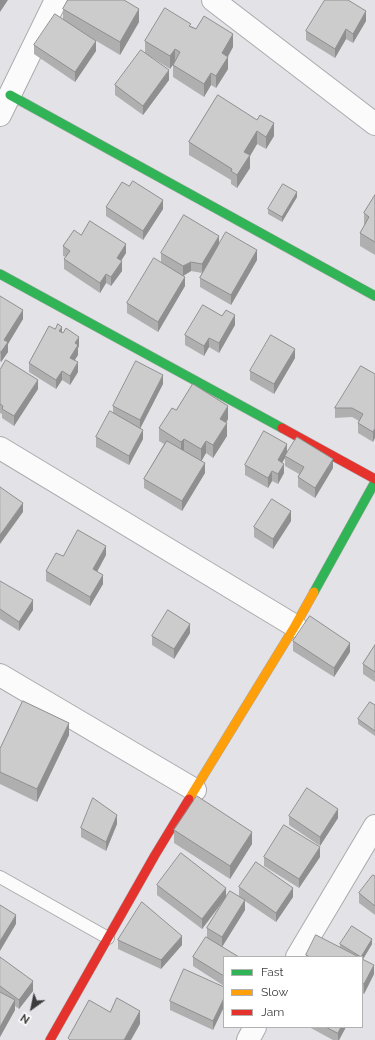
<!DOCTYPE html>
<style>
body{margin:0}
#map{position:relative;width:375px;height:1040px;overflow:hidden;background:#e3e2e6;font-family:Raleway,sans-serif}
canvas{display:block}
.legend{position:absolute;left:223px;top:956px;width:140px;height:72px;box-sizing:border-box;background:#fff;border:1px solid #b1b1b2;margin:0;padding:5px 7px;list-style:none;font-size:12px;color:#3c3c3e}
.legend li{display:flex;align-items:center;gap:8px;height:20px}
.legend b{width:20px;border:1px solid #b1b1b2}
.north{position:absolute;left:12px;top:988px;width:40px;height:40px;-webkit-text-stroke:3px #fff;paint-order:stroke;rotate:213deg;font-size:11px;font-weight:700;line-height:16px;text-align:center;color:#3c3c3e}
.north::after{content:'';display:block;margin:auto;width:14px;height:18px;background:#3c3c3e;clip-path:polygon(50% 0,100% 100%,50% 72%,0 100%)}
</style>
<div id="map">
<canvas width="375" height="1040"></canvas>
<ul class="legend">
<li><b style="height:5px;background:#30b455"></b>Fast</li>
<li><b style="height:5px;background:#ff9f0a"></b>Slow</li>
<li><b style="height:5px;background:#e5322d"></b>Jam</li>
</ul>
<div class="north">N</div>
</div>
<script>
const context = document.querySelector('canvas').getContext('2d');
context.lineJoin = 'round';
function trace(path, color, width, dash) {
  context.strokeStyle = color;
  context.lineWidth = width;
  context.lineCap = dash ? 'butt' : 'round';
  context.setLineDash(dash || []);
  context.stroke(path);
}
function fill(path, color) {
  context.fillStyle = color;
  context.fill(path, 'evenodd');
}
const lane = new Path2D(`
 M0,877L108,938`);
const street = new Path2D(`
 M213,0L375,124
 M0,115L56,0
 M0,448L295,626
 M0,675L195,790
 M297,957L375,826
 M248,1040L255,1027`);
const fast = new Path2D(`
 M10,95L375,296
 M0,274L282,428
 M314,592L375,482`);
const slow = new Path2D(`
 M189,799L295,626L314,592`);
const jam = new Path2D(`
 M282,428L375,479
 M50,1040L155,855L189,799`);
trace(lane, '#abaaad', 14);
trace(street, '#abaaad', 24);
trace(fast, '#abaaad', 10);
trace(slow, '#abaaad', 10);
trace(jam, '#abaaad', 10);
trace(lane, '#fbfbfb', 12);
trace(street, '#fbfbfb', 22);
trace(fast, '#30b455', 9);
trace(slow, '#ff9f0a', 9);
trace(jam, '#e5322d', 9);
fill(new Path2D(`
 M63,9L139,22L120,55L83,33L96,51L75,82L34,54V45L63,20Z
 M366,21L353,43L346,39L335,58L306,40V31Z
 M191,26L233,47L228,57V69L216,88L211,85L204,97L173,77V65L175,62L170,69L148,55L169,80L143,115L115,95V85L145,53V41Z
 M218,95L274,136L266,149L257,144L250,156V168L237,188L231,184V180L189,155V142Z
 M129,186L163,209L143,240L106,216V207Z
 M375,195V255L360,246V233L364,226V213Z
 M297,197L282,222L268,214V209Z
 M81,235L126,253L121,261L122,271L111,286L106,283L100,293L64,269V259L66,257L63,256V246Z
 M219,245L257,260L231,305L200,287V278L213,255L202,273L191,271L183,276L185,286L158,332L127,313V303L161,262V253Z
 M0,296L23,319L8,344V352L1,362L0,361Z
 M235,325L219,353L209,347L204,356L185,345V335Z
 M62,333L79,346L78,348V355L75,360L78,372L70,385L62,380L56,389L29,372V363Z
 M295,358L274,394L250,380V371Z
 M0,370L38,389L14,426L2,418V414L0,413Z
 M375,374L373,442L358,433V423L359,421L352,417L335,418V408Z
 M163,384L140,428L143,439L129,465L96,447V437L113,413V406Z
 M176,410L228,419L226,423L227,436L213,458L206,453L201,461L205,473L182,511L144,488V479L164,444L159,441V428Z
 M287,452L333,468L315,498L298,487V477L299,474L285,466V458L282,462L284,473L278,484L272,481L268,488L245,475V465Z
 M291,521L273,549L254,537V527Z
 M106,555L97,572L103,584L90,606L46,581V571L63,556Z
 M0,581L33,610L19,631L0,619Z
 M190,633L174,659L152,645V636Z
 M293,641L350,652L334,677L293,651Z
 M375,645V682L363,674V664Z
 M375,705V736L358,724V719Z
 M69,735L37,802L0,784V749Z
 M289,816L338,818L320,846L289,825Z
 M117,824L106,851L81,837V828Z
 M174,830L252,844L230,879L174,843Z
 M264,857H320L299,888L264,866Z
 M375,876V915L359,903V893Z
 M157,885L226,897L239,896V887L293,897L276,922L245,901V910L222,947L224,957V986L193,966V957L207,937V928L226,898L202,929L157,895Z
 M118,940L182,945L161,969L118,949Z
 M340,944H372L363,959L374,974L364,994L362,993V957H306V955L340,948Z
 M0,957L33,991L19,1009L15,1006V1010L0,1037Z
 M224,987L213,1030L170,1010V1001Z
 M309,1027H346L339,1040H333Z`), '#b0afb0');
fill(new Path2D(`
 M0,0H8L0,12Z
 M139,9V22L120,55V42Z
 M366,11V21L353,43V34Z
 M346,29V39L335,58V49Z
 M233,34V47L225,61L228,57V69L216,88V76L222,53Z
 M96,41V51L75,82V72Z
 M175,49V62L170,69V56Z
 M169,70V80L143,115V106Z
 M211,73V85L204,97V84Z
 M274,123V136L266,149V137Z
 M257,131V144L250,156V168L237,188V175L244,152Z
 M297,192V197L282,222V217Z
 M163,200V209L143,240V231Z
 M219,236V246L202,273V264Z
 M126,244V253L117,267V258Z
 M257,250V260L231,305V295Z
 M122,261V271L111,286V277Z
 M191,262V271L183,276V266Z
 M106,274V283L100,293V283Z
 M185,277V286L158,332V322Z
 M23,310V319L8,344V352L1,362V352L4,340Z
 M235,315V325L219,353V343Z
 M62,327V336L59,331Z
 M79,337V346L78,348V355L70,367V358L75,343Z
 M209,338V347L204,356V346Z
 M295,349V358L274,394V384Z
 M78,362V372L70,385V376Z
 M62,371V380L56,389V380Z
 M163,375V384L140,429V420Z
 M38,380V389L14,426V416Z
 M228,406V419L220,432V419Z
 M227,423V436L213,458V445Z
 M375,428V438L373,442V432Z
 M143,430V439L129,465V456Z
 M184,439V451L181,455V442Z
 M206,441V453L201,462V449Z
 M287,444V453L285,456V458L278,470V460Z
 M333,459V468L315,498V488Z
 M205,463V473L182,511V501Z
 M284,464V473L278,484V474Z
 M272,471V481L268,488V478Z
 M23,503V512L0,544V535Z
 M291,511V521L273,549V539Z
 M106,546V555L93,579V569Z
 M103,575V584L90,606V597Z
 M33,600V610L19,631V622Z
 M190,624V633L174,659V649Z
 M350,643V652L334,677V668Z
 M69,723V735L37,802V789Z
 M338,809V818L320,846V837Z
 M117,815V824L106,851V842Z
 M252,832V844L230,879V866Z
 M320,847V857L299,888V879Z
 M226,888V897L202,929V919Z
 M293,888V897L276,922V913Z
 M245,900V910L222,947V937Z
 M16,915V924L0,951V941Z
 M182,936V945L161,969V960Z
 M372,939V944L362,961V957H361Z
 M374,965V974L364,994V984Z
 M33,981V991L19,1009V1000Z
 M224,998V1007L213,1030V1021Z
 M15,1000V1010L0,1037V1027Z
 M140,1011V1024L131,1040H124Z
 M341,1027H346L339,1040H338V1033Z`), '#908f90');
const building = new Path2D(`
 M68,0H124L139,9L120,42L63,9Z
 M325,0H348L366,11L353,34L346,29L335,49L306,31Z
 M165,8L191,24L189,26L196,29L204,16L233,34L222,53L228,57L216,76L211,73L204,84L173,65L180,52L175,49L170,56L145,41Z
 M55,14L96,41L75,72L34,45Z
 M141,50L169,70L143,106L115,85Z
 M218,95L257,120L260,115L274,123L266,137L257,131L244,152L250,155L237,175L231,171L232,169L189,142Z
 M133,181L163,200L143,231L106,207L122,182L129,186Z
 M283,184L297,192L282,217L268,209Z
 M375,195V242L360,233L369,217L364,213Z
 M184,215L219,236L202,264L191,262L183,266L161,253Z
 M90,221L126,244L117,258L122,261L111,277L106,274L100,283L64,259L70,251L63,246L74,230L81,235Z
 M226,232L257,250L231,295L200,278Z
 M154,258L185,277L158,322L127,303Z
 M0,296L23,310L4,340L8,342L1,352H0Z
 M203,305L222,316L226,310L235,315L219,343L209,338L204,346L185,335Z
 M58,324L62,327L59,331L63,333L66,328L79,337L75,343L78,345L70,358L78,362L70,376L62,371L56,380L29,363L49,326L55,329Z
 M271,335L295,349L274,384L250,371Z
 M6,360L38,380L14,416L2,409L3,406L0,404V370Z
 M136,361L163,375L140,420L113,406Z
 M361,366L375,374V428L373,432L358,423L363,414L352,408H335Z
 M193,384L228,406L220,419L227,423L213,445L206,441L201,449L184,439L181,442L159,428L172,408L176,410Z
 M110,411L143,430L129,456L96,437Z
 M264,431L287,444L278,460L284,464L278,474L272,471L268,478L245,465Z
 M297,437L333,459L315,488L298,477L304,467L285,456Z
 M167,441L205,463L182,501L144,479Z
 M0,487L23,503L0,535Z
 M272,499L291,511L273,539L254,527Z
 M78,530L106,546L93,569L103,575L90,597L46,571L56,553L63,556Z
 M0,581L33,600L19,622L0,609Z
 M168,610L190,624L174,649L152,636Z
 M310,616L350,643L334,668L293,641Z
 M375,645V672L363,664Z
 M23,701L69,723L37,789L0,772V749Z
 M370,702L375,705V731L358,719Z
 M307,788L338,809L320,837L289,816Z
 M197,796L252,832L230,866L174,830Z
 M93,798L117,815L106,842L81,828Z
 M284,825L320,847L299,879L264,857Z
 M181,853L226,888L202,919L157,885Z
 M256,862L293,888L276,913L239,887Z
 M373,875L375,876V906L359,893Z
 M230,891L245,900L222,937L207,928Z
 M142,902L182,936L161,960L118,940Z
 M0,905L16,915L0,941Z
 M352,926L372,939L361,957L340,944Z
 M316,935L359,957H310L306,955Z
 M206,937L239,957H224V976L193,957Z
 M0,957L33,981L19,1000L0,986Z
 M362,959L374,965L364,984L362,983Z
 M184,969L224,987V998L213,1021L170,1001Z
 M0,992L15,1000L0,1027Z
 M117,998L140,1011L124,1040H70L68,1038L89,1000L110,1012Z
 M326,1027H341L338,1033Z`);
fill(building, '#cdcccd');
trace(building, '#908f90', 1);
</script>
